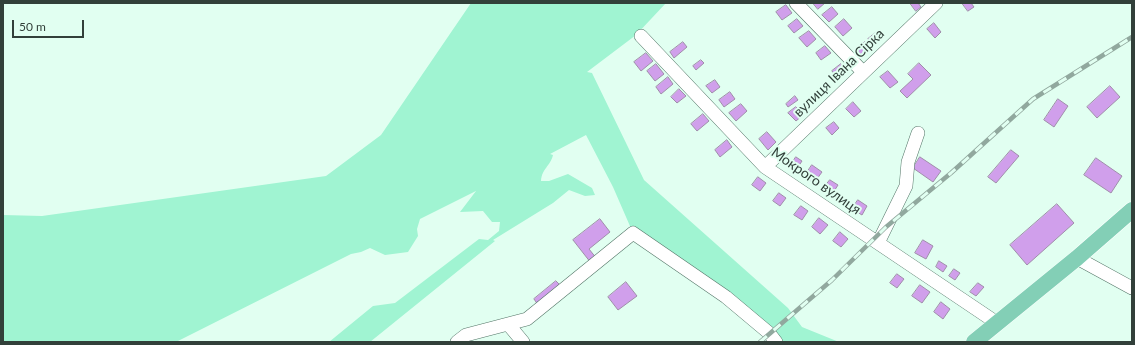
<!DOCTYPE html>
<meta charset="utf-8">
<style>
body{margin:0}
#map{position:relative;width:1135px;height:345px;overflow:hidden;background:#e1fff1;font-family:Lato,sans-serif}
canvas{display:block}
.frame{position:absolute;inset:0;border:4px solid #32403a;pointer-events:none}
.scale{position:absolute;left:12px;top:20px;width:72px;height:18px;box-sizing:border-box;border:2px solid #32403a;border-top:0;padding-left:5px;font-size:12px;line-height:14px;white-space:nowrap;color:#32403a;-webkit-text-stroke:3px #e1fff1;paint-order:stroke}
</style>
<div id="map">
<canvas width="1135" height="345"></canvas>
<div class="frame"></div>
<div class="scale">50 m</div>
</div>
<script>
const context = document.querySelector('canvas').getContext('2d');
context.lineJoin = 'round';
function fill(path, color) {
  context.fillStyle = color;
  context.fill(path, 'evenodd');
}
function trace(path, color, width, dash) {
  context.strokeStyle = color;
  context.lineWidth = width;
  context.lineCap = dash ? 'butt' : 'round';
  context.setLineDash(dash || []);
  context.stroke(path);
}
function drawText(font, color, halo, rows, align = 'center') {
  context.font = font + ' Lato,sans-serif';
  context.lineWidth = 4;
  context.setLineDash([]);
  context.textBaseline = 'middle';
  context.strokeStyle = halo;
  context.fillStyle = color;
  for (const [text, x, y, turn = 0] of rows) {
    context.save();
    context.translate(x, y);
    context.rotate((+turn || 0) * Math.PI / 180);
    context.textAlign = isNaN(turn) ? turn : align;
    if (halo) context.strokeText(text, 0, 0);
    context.fillText(text, 0, 0);
    context.restore();
  }
}
fill(new Path2D(`
 M471,3H666L636,35L587,72L592,73L644,180L788,308L802,327L839,342H776L633,233L613,187L586,135L550,154L553,155C550,167 542,168 541,181H549L568,174L592,188L595,195L585,196L569,190L553,203L493,240L495,241L370,342H329L373,306L395,303L479,239L488,240L499,231L500,222H492L483,211L460,212L476,191L420,219L417,229L418,236L408,252L385,255L370,248L361,252L351,254L176,342H3V215L42,216L326,176L381,135Z`), '#a0f4d2');
const building = new Path2D(`
 M813,3H825L818,9Z
 M910,3H918L921,7L916,11Z
 M962,3H971L974,7L968,11Z
 M786,5L792,13L782,20L776,12Z
 M832,7L838,14L829,22L822,15Z
 M797,19L803,26L794,33L788,26Z
 M844,19L852,28L843,36L835,27Z
 M934,23L941,32L935,38L927,29Z
 M809,31L816,39L807,47L799,38Z
 M878,31L883,38L873,45L868,39Z
 M683,42L687,47L674,58L670,52Z
 M865,42L870,49L861,55L856,49Z
 M825,46L831,53L821,60L816,53Z
 M646,53L653,61L641,71L634,62Z
 M701,60L704,63L696,70L693,66Z
 M919,63L931,75L907,98L900,91L913,79L908,74Z
 M656,64L664,74L655,81L647,71Z
 M841,64L847,72L838,79L832,71Z
 M888,71L898,82L890,88L880,77Z
 M668,77L673,84L661,94L656,87Z
 M715,80L720,87L712,93L706,86Z
 M1110,86L1120,97L1097,118L1087,107Z
 M679,89L686,96L677,103L671,97Z
 M730,92L735,99L724,107L719,100Z
 M795,96L798,100L788,107L786,104Z
 M1058,99L1068,106L1054,127L1044,120Z
 M853,102L861,111L854,117L846,109Z
 M741,104L747,111L736,121L729,113Z
 M796,107L803,115L796,121L788,113Z
 M703,114L709,121L697,131L691,124Z
 M834,122L839,128L832,135L826,128Z
 M767,132L776,142L768,150L759,139Z
 M727,140L732,147L720,157L715,150Z
 M1011,150L1019,156L996,183L988,177Z
 M796,157L802,161L796,170L790,166Z
 M920,157L941,171L933,182L913,168Z
 M1096,158L1122,176L1111,193L1084,175Z
 M812,165L822,172L814,183L804,177Z
 M758,177L766,183L760,191L752,185Z
 M830,180L838,185L831,196L822,190Z
 M779,193L786,198L780,206L773,201Z
 M858,200L867,206L862,215L852,209Z
 M1057,204L1074,223L1027,265L1010,245Z
 M801,206L808,211L802,220L794,215Z
 M819,218L828,225L820,234L812,227Z
 M600,219L610,232L589,249L597,259L591,263L573,240Z
 M840,232L848,239L841,247L833,241Z
 M923,240L933,246L926,259L915,253Z
 M939,261L947,266L943,272L936,267Z
 M954,269L960,273L955,280L949,276Z
 M897,274L904,279L897,288L890,283Z
 M556,281L561,286L538,305L534,299Z
 M626,282L637,296L618,310L608,297Z
 M978,283L984,287L976,296L970,292Z
 M920,285L930,292L922,303L912,296Z
 M941,302L950,309L943,319L934,312Z`);
fill(building, '#d09feb');
trace(building, '#9f8ea9', 1);
const minor = new Path2D(`
 M796,3L863,72
 M641,36L765,167L997,323
 M765,167L936,3
 M878,243L906,186L908,162L918,133
 M1077,258L1132,288
 M508,324L523,342
 M457,342L466,335L527,319L633,233L726,297L769,333L776,342`);
const major = new Path2D(`
 M974,342L1077,258L1132,210`);
trace(minor, '#537567', 14);
trace(major, '#fff', 17);
trace(minor, '#fff', 13);
trace(major, '#83cfb6', 16);
const rail = new Path2D(`
 M760,342L832,280L886,227L951,173L1033,99L1132,37`);
trace(rail, '#91a89e', 4.5);
trace(rail, '#e1fff1', 3, [9]);
drawText('14px', '#32403a', '#e1fff1', [
 ["вулиця Івана Сірка",839,73,-44],
 ["Мокрого вулиця",816,181,35]
]);
</script>
